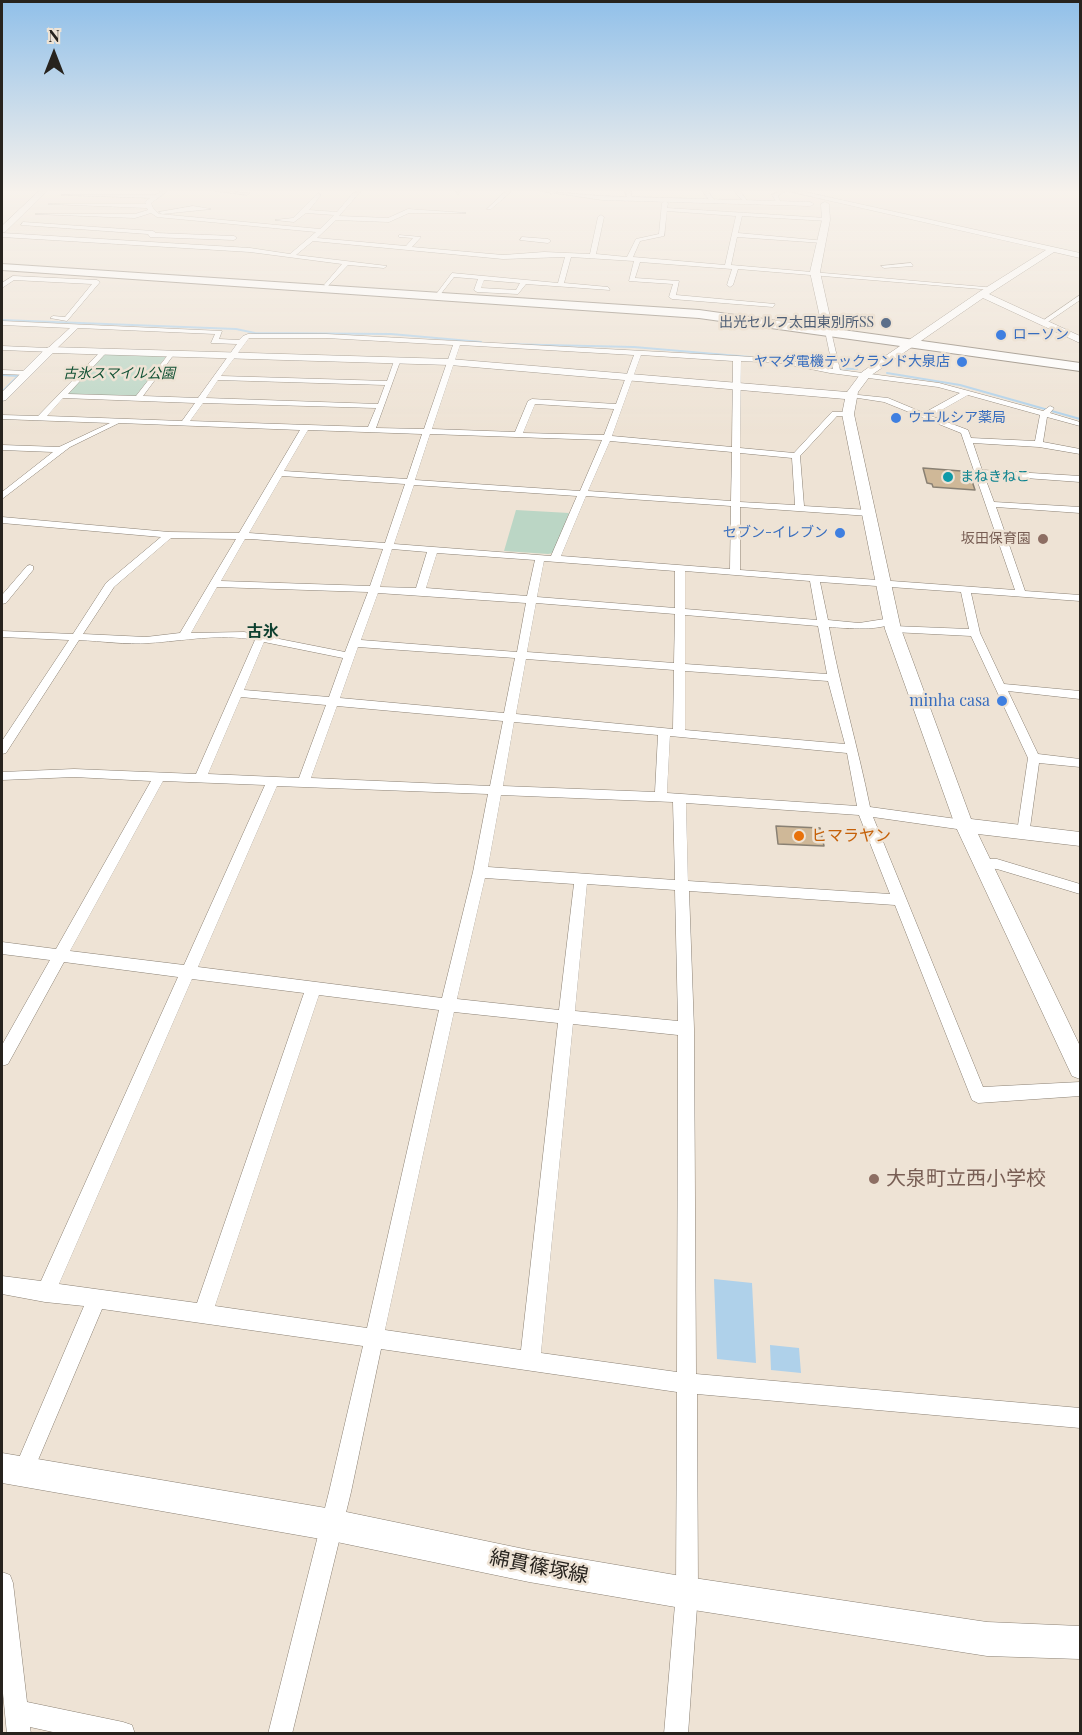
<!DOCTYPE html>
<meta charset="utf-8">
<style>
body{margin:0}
#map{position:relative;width:1082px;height:1735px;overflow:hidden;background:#eee3d5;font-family:"Playfair Display",serif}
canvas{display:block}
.frame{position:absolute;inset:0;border:3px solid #27231e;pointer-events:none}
.north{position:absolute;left:24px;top:24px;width:60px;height:60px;-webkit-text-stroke:4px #eee3d5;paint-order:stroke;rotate:0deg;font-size:16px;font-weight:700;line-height:24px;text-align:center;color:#27231e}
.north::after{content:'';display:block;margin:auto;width:21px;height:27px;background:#27231e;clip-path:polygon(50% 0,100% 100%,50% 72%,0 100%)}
</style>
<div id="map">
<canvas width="1082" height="1735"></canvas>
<div class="frame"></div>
<div class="north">N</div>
</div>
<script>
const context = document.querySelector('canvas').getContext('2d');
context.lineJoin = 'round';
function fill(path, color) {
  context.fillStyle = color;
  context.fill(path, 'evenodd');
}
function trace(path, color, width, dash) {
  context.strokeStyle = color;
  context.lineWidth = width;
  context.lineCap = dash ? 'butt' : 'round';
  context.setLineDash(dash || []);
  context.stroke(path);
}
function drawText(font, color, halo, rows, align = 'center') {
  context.font = font + ' "Playfair Display","Noto Sans JP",serif';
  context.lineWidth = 5;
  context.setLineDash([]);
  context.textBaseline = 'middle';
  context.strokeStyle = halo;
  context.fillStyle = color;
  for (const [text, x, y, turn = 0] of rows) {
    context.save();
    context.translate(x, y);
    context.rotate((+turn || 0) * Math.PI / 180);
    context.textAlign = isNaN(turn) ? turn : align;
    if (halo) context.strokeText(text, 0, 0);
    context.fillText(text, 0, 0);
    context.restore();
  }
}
fill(new Path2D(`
 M105,352L168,354L136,397L66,395Z
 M516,510L569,513L554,553L548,554L504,551Z`), '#bbd6c5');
fill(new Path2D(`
 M714,1279L752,1283L756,1363L717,1359Z
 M770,1345L799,1348L801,1373L771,1370Z`), '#afd1ea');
trace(new Path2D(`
 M2,320L236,329L255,333L391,334L481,342
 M501,344L634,347L750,357
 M788,361L826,368L857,369
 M887,373L960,385L1080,419
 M2,375L18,376L2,392`), '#afd1ea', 2);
const building = new Path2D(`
 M923,468L961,471V474L970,475L975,490L933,487L932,484L927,483Z
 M776,826L820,828L824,846L778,844Z`);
fill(building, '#cfb898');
trace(building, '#898073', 1.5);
const street = new Path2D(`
 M162,191H168L151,203L153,208L159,214L320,229L334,215L306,213L294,222L275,220L293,218L318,193L321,195L309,210L337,212L353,193L361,191L339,216L388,218L408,209L466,213H409L389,222L336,220L317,238L406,246L413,238L399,237V235L421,237L412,247L503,255L544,252L590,254L598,217L601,215L604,217L596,254L627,257L636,239L659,234L662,203L665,201L668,203L667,208L826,218L828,221L742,216L738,233L826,241L823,243L737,237L731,265L996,288L993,290L738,269L733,285L730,287L727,285L732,269L640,262L635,278L679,281L676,295L775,304L773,307L672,299L669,297L673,284L629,281L634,261L571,257L564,283L608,287L610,290L526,284L518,294L477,292L474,290L478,279L454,277L440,295L437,293L452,273L558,283L565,257L503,259L313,241L296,255L387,266L384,268L348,265L327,287L324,285L342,264L250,252L2,237V233L250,248L290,254L316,232L157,217L151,213L135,218L35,214H135L148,210L147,208L48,204H146L145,202L150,198L61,195H155ZM667,211L736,216L725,265L633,257L640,241L664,236ZM484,280L520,283L516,290L481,288Z
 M216,191L250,193L247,195Z
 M456,191H462L458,194Z
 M506,191H512L491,209H487Z
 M549,191H556L551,194Z
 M625,191H631L632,200H628Z
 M702,191H708L716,203H712Z
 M734,191H740L749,203H745Z
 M779,191H786L778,196L781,203L778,205L772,195Z
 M193,206L211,209L162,214L159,212Z
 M23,222L153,231L156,233L234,236L237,238L234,240L150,237L148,234L21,225Z
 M522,237L548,239L551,241L548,243L520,240Z
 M911,263L913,266L884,268L881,266Z
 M13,276L97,280L100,282L67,321L50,318L53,316L65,317L92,284L14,280L2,288V283Z
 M1080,295V300L1045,324H1041V322Z
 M2,321L222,331L219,339L239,340L243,336L248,334H326L737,356L781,359L833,369L825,331L828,329L831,331L840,370L939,383L1043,411L1050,406L1054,408L1050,413L1080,422V426L1047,417L1043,442L1080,449V454L1039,447L973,443L982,470L1080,476V482L984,475L994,502L1080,507V513L996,507L1025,591L1080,595V601L971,593L980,633L1004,684L1080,691V699L1008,691L1038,754L1080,759V767L1039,763L1029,835H1019L1017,832L1028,758L971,636L893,632L888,629L893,626L969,629L961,592L820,582L828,620L859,623L891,618L896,621C882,632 847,628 829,627C840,687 858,747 870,807L964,820L970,825L964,830L873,817L983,1087L1080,1082V1096L978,1103L972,1100L895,905L689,891L694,1029L696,1374L1080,1408V1428L697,1394L698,1593L688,1734H664L676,1593L677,1392L381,1349L351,1492L292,1734H268L329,1492L363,1346L102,1309L30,1479L23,1482L16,1479L13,1472L84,1306L45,1302L2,1294V1276L41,1281L178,977L64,962L8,1064L2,1066V1045L50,960L2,954V942L56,949L151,781L74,777L2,780V772L74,769L196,774L255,640C220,633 183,641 149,643C126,645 102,641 79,640L6,753L2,754V741L69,640L2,637V631L73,634L106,583L161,537L2,523V517L169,532L239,533L300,430L119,423L70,447L2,499V492L53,452L2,450V445L59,447L110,423L2,419V415L38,416L102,350H105V354L68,394L136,396L171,351L175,353L143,396L198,398L237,344L211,343L215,334L78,328L53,352L2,350V346L48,348L70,328L2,325ZM249,338H326L453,345L424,429L376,428L401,359L394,361L387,381L221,376ZM460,345L634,355L616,404L532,399L528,401L515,432L432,429ZM641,355L733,361L732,447L612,436ZM741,361L781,363L830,373L938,387L960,393L924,413L888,398L849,394L845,396L884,402L961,433L1015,590L740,570V507L869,516L874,513L869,510L804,506L800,456L837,416H851V412H832L794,453L740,448ZM218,380L385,385L378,404L206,398ZM968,395L1040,415L1035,441L971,438L968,430L931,416ZM63,398L195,403L182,421L47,416ZM203,403L376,408L368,427L190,421ZM535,404L614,409L604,435L523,433ZM308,430L422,434L407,479L284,471ZM430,434L602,440L580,491L415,480ZM610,441L732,452L731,501L588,491ZM740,453L792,458L795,505L740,502ZM282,476L405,484L385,543L249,533ZM414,485L577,496L551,556L394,544ZM586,496L731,506L730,569L561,556ZM171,538L236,539L180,633L146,637L83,634L114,587ZM245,539H251L383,549L370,586L221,581ZM392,549L427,552L416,588L380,587ZM437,553L535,560L527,596L426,588ZM544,561L675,571V608L537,597ZM685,571L810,581L817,620L685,609ZM217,587L368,592L345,652L244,632L191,633ZM378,593L526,603L517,652L361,640ZM536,603L675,614L674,663L527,652ZM685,615L818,626L827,674L685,664ZM264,642L343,658L329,697L244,690ZM358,647L515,658L504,713L340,698ZM526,659L674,670L673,729L516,714ZM685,671L828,681L845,744L685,730ZM241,697L326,705L299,778L208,774ZM337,706L503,721L490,786L311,778ZM514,722L658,735L655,792L503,786ZM670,736L847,753L857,806L667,793ZM163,781L265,785L184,965L70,951ZM277,786L488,794L473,872L442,998L198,967ZM501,795L673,802L675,880L488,867ZM686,803L859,815L890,894L688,881ZM485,878L574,884L559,1010L457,999ZM587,884L675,890L678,1021L575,1011ZM192,979L304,993L197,1303L59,1284ZM319,995L439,1010L367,1328L215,1306ZM454,1012L558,1023L521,1350L385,1330ZM573,1024L678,1035L677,1372L541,1353Z
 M2,370L27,371L31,373L27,375L2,374Z
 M30,565L33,566V570L6,603L2,604V595L27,566Z
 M982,859H997L1080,884V894L997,869L977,868L975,864L977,860Z
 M2,1572L10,1575L13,1583L27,1702L123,1722L132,1725L135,1734H62L30,1727L31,1734H7L2,1683Z`);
const secondary = new Path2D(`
 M39,191H47L5,232H2V226Z
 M541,191L602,196L810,202L814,204L810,206L602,200Z
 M787,191H801L1080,253V258L1054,252L989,294L1080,336V343L983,298L870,376L858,392L854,414L901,629L971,819L1080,832V846L978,834L1080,1046V1079L1072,1076L955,825L885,629L842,414L845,399L450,365L53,353L6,400L2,401V392L46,348L50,347L450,359L847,392L862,372L979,292L1046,250Z
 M825,202L829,204L830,220L820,272L832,326L827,329L822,326L810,272L822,220L821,204Z
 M2,1453L332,1509L529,1550L687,1577L987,1622L1080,1626V1659L987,1656L687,1609L529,1582L332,1541L2,1483Z`);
const highway = new Path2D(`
 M2,264L699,310L1080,363V371L699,318L2,270Z`);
trace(street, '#8b8174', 1);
trace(secondary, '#8b8174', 1);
trace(highway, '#8b8174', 2);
fill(street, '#fff');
fill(secondary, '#fff');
fill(highway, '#fff');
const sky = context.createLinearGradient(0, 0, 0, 434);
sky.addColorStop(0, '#91c0e9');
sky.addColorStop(0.44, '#f7f2ec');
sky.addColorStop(1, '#f7f2ec00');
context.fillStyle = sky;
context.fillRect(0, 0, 1082, 434);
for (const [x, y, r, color] of [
 [886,323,6,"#5c6f8a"],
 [1001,335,6,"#3f7fe0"],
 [962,362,6,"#3f7fe0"],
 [896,418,6,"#3f7fe0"],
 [948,477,6,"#0f9aa8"],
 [840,533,6,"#3f7fe0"],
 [1043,539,6,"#8d6e63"],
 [1002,701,6,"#3f7fe0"],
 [799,836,6,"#e8710a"],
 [874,1179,6,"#8d6e63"]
]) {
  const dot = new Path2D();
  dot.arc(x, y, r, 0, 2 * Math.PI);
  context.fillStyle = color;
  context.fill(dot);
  trace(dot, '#eee3d5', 2);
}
drawText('14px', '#4e5e75', '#eee3d5', [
 ["出光セルフ太田東別所SS",874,323]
], 'right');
drawText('14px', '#366cbe', '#eee3d5', [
 ["ローソン",1013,335],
 ["ヤマダ電機テックランド大泉店",950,362,"right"],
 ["ウエルシア薬局",908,418],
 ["セブン-イレブン",828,533,"right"]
], 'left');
drawText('italic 14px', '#105033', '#eee3d5', [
 ["古氷スマイル公園",119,374]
]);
drawText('14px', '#0d838f', '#eee3d5', [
 ["まねきねこ",960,477]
], 'left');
drawText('14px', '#785e54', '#eee3d5', [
 ["坂田保育園",1031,539]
], 'right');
drawText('bold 16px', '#0c3f2f', '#eee3d5', [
 ["古氷",263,632]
]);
drawText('16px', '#366cbe', '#eee3d5', [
 ["minha casa",990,701]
], 'right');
drawText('16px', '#c56008', '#eee3d5', [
 ["ヒマラヤン",811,836]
], 'left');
drawText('20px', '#785e54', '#eee3d5', [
 ["大泉町立西小学校",886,1179]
], 'left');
drawText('20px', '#27231e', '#eee3d5', [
 ["綿貫篠塚線",539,1567,11]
]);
</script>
